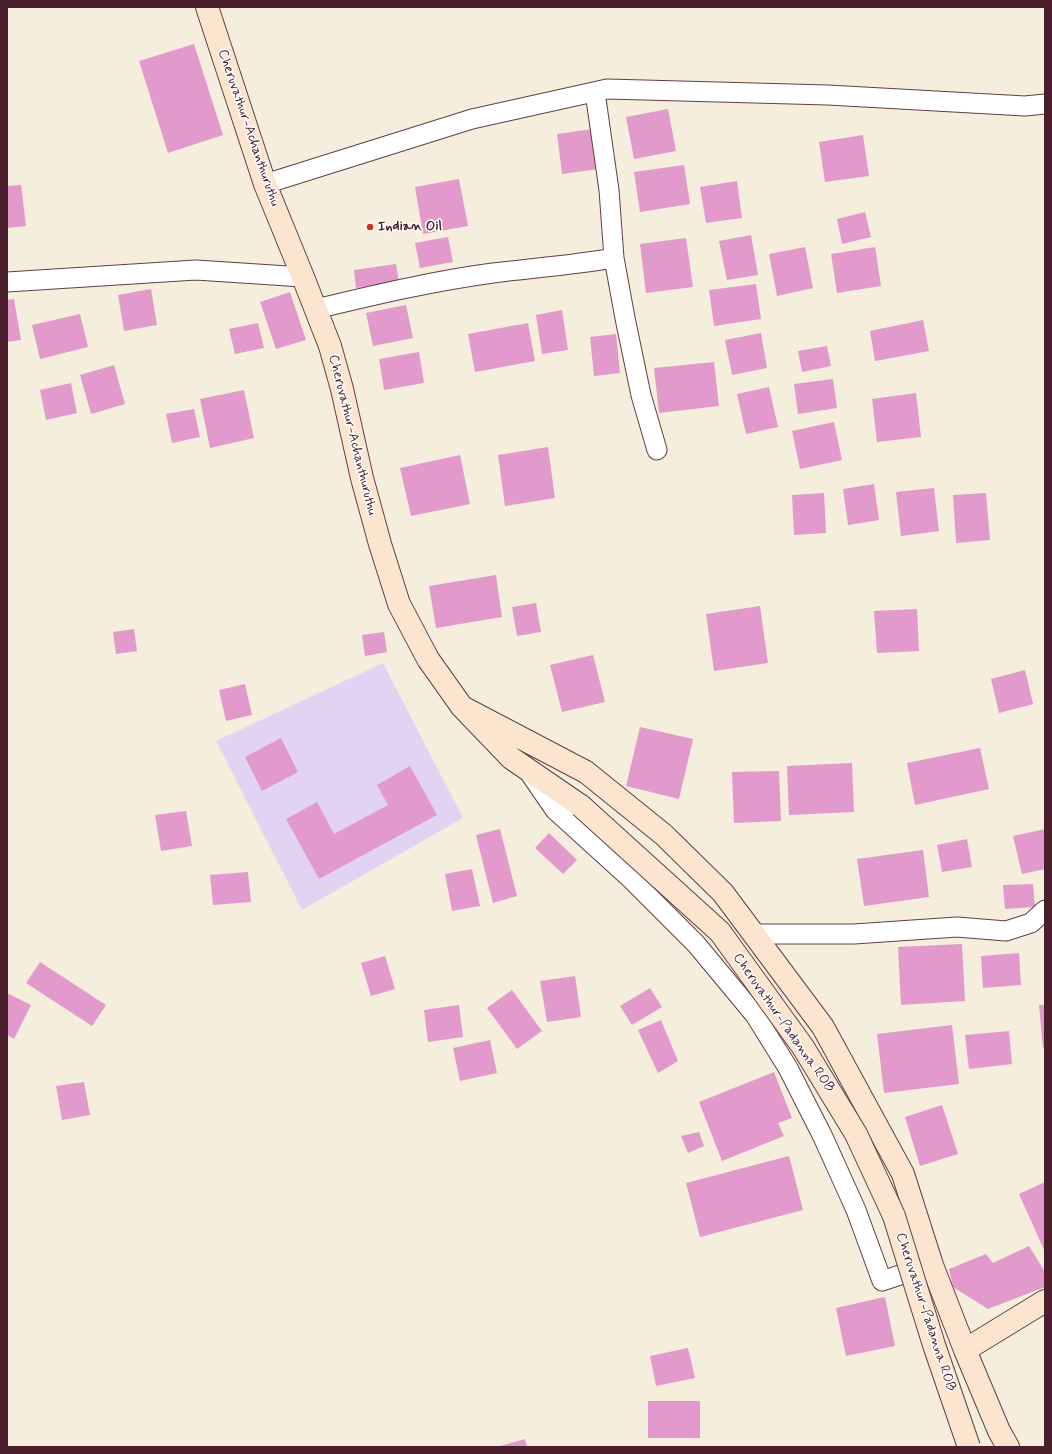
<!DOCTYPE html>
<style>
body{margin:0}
#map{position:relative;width:1052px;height:1454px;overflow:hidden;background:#f5eedc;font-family:Mynerve,sans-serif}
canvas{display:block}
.frame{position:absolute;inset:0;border:8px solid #4a1f2b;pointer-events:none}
</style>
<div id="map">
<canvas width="1052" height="1454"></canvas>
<div class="frame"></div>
</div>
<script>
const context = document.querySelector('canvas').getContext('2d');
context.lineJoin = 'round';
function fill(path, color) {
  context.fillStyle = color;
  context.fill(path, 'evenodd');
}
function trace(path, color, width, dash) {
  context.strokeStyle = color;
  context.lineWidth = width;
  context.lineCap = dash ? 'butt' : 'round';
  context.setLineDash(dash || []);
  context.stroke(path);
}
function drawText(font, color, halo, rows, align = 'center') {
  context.font = font + ' Mynerve,sans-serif';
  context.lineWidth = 3;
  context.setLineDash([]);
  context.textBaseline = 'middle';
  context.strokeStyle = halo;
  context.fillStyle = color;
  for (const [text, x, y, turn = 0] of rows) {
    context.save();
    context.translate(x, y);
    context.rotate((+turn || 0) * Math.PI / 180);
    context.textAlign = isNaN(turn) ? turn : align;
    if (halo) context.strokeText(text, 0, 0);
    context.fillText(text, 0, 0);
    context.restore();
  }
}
fill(new Path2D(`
 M383,663L463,818L302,910L216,741Z`), '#e3d3f3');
fill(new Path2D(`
 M194,44L223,135L168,153L139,61Z
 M668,109L676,151L634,159L626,117Z
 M592,129L598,169L562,174L557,134Z
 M863,135L869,176L825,182L819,142Z
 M684,165L690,204L640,212L634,172Z
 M459,179L468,226L423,234L415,187Z
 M737,181L742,218L706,223L700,187Z
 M21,185L26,226L7,228V186Z
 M865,212L871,237L842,244L837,219Z
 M751,235L758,275L727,280L719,241Z
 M448,237L453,262L420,268L415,243Z
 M686,238L693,287L646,293L640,244Z
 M805,247L813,288L777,296L769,254Z
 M875,247L881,286L837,293L831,254Z
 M396,264L399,282L356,288L354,270Z
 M756,284L761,319L714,326L709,290Z
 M151,289L157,325L124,331L118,295Z
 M290,292L306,340L276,349L260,302Z
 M14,299L21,340L7,342V300Z
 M406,305L413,338L373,346L366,313Z
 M562,310L568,350L542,354L536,315Z
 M80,314L88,347L40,359L32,325Z
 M923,320L929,351L875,361L870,331Z
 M258,323L264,348L235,354L229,329Z
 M528,323L535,361L475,372L468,334Z
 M761,333L767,368L732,375L725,340Z
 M616,334L620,373L594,376L590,337Z
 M827,346L831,366L802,372L798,351Z
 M419,352L424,383L384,390L379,359Z
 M714,362L719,406L659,413L654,368Z
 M114,365L125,404L91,414L80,375Z
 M833,379L837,408L798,414L794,384Z
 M71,383L77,413L46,420L40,390Z
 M769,387L778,427L746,434L737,394Z
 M244,390L254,438L210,448L200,399Z
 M916,393L921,437L877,442L872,399Z
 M194,409L200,437L172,443L166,414Z
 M834,422L842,460L800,469L792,431Z
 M548,447L555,498L505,506L498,455Z
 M460,455L470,504L411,516L400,468Z
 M874,484L879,520L848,525L843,489Z
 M934,488L939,531L901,536L896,492Z
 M824,493L826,533L794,535L792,495Z
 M986,493L990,540L956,543L953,495Z
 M496,575L502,617L436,628L429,586Z
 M536,603L541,632L517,636L512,607Z
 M760,606L768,663L714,671L706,614Z
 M917,609L919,651L877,653L874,611Z
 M134,629L137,651L116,654L113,632Z
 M384,632L387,652L365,656L362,635Z
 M593,655L605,702L562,712L550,665Z
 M1025,670L1033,704L999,713L991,679Z
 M245,684L252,715L226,721L219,690Z
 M640,727L693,739L679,799L626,786Z
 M281,738L298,772L262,791L245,757Z
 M980,748L989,789L915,805L907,763Z
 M852,763L854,812L789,815L787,766Z
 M410,766L437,815L319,879L286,819L317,802L334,834L388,805L377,785Z
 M779,771L781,821L734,823L732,772Z
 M186,811L192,846L161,851L155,815Z
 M500,829L517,896L493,903L476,835Z
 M1045,829V869L1022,874L1013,836Z
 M549,833L577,860L563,874L535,848Z
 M967,839L972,867L942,872L937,845Z
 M923,850L929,897L864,906L857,859Z
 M472,869L480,906L452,911L445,874Z
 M248,872L251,902L213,905L210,875Z
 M1033,884L1035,907L1005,909L1003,885Z
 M962,944L965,1001L901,1005L898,947Z
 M1019,953L1021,985L983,988L981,956Z
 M385,956L395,989L371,996L361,963Z
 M40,962L106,1005L92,1026L26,983Z
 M575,976L581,1017L547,1022L540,981Z
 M650,988L662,1007L632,1025L620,1006Z
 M512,990L542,1031L517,1049L487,1008Z
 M7,993L31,1005L14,1039L7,1035Z
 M459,1005L463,1037L428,1042L424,1010Z
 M1039,1005H1045V1047L1043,1048Z
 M661,1020L678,1061L658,1073L638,1030Z
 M952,1025L959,1084L884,1093L877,1034Z
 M1009,1031L1012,1064L969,1069L965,1035Z
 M490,1040L497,1073L460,1081L453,1048Z
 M774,1072L792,1118L778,1123L784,1136L722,1161L699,1102Z
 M84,1082L90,1115L62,1120L56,1086Z
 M942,1105L958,1154L920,1166L905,1117Z
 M699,1132L704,1146L688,1153L681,1136Z
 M789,1156L803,1210L700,1237L686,1183Z
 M1045,1182V1252L1019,1194Z
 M1029,1246L1045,1272V1287L988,1309L953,1287L949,1269L986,1254L993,1263Z
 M885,1297L895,1346L846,1356L836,1308Z
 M688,1348L695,1378L656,1386L650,1356Z
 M648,1401H700V1438H648Z
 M525,1439L527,1447H500V1446Z`), '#e29acd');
const street = new Path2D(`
 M595,92L609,190L614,258
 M265,184L472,119L607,89L828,95L1025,106L1045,104
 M7,282L196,270L303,277
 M316,309C374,295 433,281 493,273C533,268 574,265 614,258L625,318L641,395L657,450
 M529,772L555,810L631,879L696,944L755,1015L788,1068L823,1137L856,1210L882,1281L924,1267
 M754,934H854L957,927L1006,931L1031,923L1045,910`);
const secondary = new Path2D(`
 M207,7L265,184L303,277L330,346L342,389L362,478L380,544L399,604L428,659L462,707L511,758L581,806
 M462,707L586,772L664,835L723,893L823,1027L903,1174L932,1265L965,1350L999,1431L1008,1447
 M965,1350L1045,1301`);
trace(street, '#643e46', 21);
trace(secondary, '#643e46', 24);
trace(street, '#fff', 19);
trace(secondary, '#fce5cf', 22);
const secondaryBridge = new Path2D(`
 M581,806L720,932L803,1047L856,1134L894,1216L934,1345L969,1447`);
trace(secondaryBridge, '#643e46', 24, []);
trace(secondaryBridge, '#fce5cf', 22);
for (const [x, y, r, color] of [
 [370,227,4,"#c8321e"]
]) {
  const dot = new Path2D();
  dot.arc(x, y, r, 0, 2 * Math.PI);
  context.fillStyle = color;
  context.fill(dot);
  trace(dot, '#fff', 1.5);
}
drawText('14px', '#4a1f2b', '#fff', [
 ["Cheruvathur-Achanthuruthu",248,128,71],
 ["Cheruvathur-Achanthuruthu",352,435,76],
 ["Cheruvathur-Padanna ROB",783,1023,55],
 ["Cheruvathur-Padanna ROB",925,1312,72]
]);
drawText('bold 14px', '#4a1f2b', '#fff', [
 ["Indian Oil",378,227]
], 'left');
</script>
